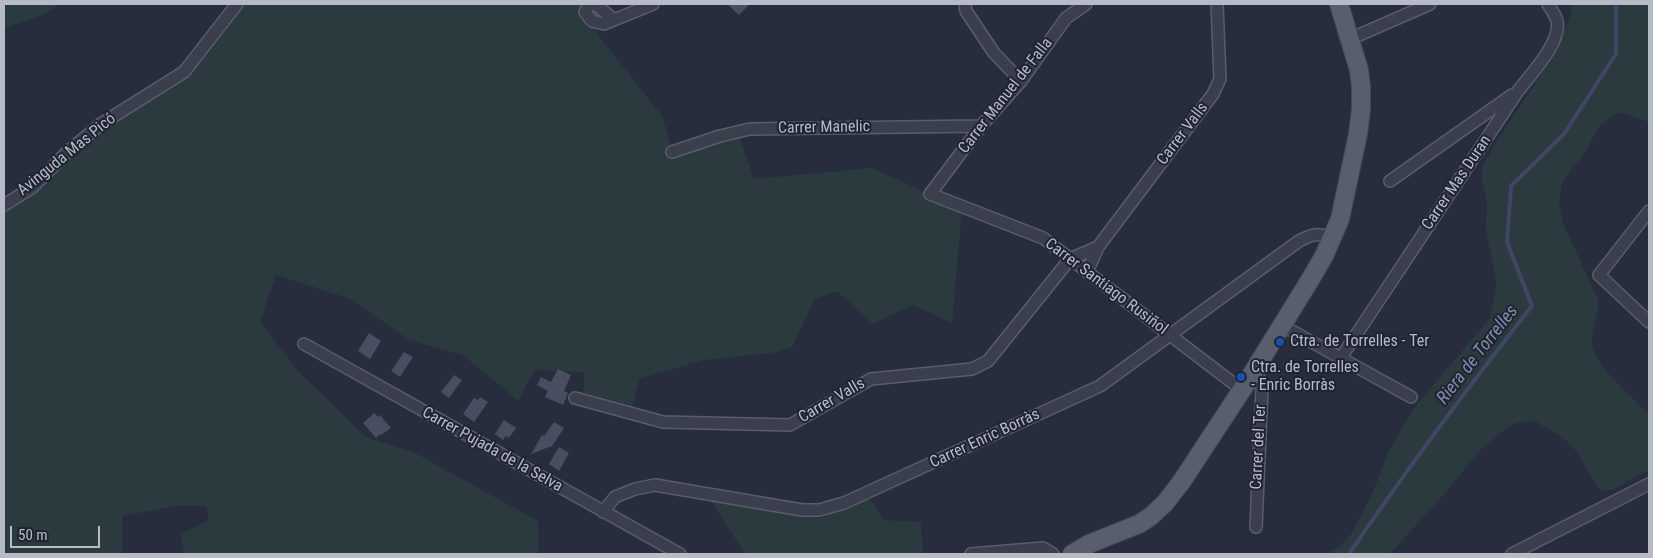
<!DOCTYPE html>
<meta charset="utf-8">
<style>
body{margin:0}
#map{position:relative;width:1653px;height:558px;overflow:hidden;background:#272d3d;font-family:"Roboto Condensed",sans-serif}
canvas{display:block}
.frame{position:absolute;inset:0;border:5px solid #b7bbc8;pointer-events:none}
.scale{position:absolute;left:10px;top:526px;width:90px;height:22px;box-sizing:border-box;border:2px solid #b7bbc8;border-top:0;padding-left:6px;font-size:15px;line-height:18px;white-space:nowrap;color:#b7bbc8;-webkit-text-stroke:4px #202432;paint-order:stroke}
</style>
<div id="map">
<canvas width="1653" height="558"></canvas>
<div class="frame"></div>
<div class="scale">50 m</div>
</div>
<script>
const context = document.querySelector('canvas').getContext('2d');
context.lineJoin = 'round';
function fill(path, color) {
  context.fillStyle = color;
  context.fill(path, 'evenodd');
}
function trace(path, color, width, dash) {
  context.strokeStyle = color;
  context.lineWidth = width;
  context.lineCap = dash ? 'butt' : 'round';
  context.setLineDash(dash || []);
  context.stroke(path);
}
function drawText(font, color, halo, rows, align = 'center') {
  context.font = font + ' "Roboto Condensed",sans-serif';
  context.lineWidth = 4;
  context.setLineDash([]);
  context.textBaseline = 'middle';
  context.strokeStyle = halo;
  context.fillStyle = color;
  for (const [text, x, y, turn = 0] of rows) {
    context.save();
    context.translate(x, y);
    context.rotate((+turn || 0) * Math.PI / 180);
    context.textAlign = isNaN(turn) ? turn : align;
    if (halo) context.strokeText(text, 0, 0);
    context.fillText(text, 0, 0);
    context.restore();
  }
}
fill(new Path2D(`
 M4,4H60L42,15L4,28Z
 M228,4H583L580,12L662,116L674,154L739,136L754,179L872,168L962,209L952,323L913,305L873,324L837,291L815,299L792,347L772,353L704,360L640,378L632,406L584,393V372L535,370L518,401L463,355L409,340L351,299L276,275L260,322L298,371L366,437L415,453L538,521V554H184L181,534L209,520L206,506H177L122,516V554H4V197L31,180L77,135L163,78L197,50Z
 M1572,4H1649V122L1622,113L1614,114L1599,127L1580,161L1574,166L1562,183L1559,203L1563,223L1598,299C1599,315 1593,324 1592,338C1590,364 1632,396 1649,414V470L1612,490L1601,491C1591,479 1585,465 1576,451C1567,438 1548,430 1535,421L1516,423L1508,427L1484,446L1445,493L1390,554H1327L1339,547L1352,533L1374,490L1387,455L1401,429L1418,403L1490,318L1496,288V279L1486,231L1487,203L1481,175L1483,165L1496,142L1554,56C1559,38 1571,23 1572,4Z
 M870,499L884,520L921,522L923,554H745L711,501L821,518Z`), '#2a3a3f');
trace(new Path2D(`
 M1349,554C1407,469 1468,387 1532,306L1507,242L1511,186L1564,134L1616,54V4`), '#3e4864', 4);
fill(new Path2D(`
 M727,4H750L739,15Z
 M369,333L381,341L370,359L358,351Z
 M404,352L413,357L400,377L391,371Z
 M558,369L571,375L564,391L568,393L563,405L545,397L548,391L537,385L541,377L551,382Z
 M454,375L462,380L449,398L441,392Z
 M480,397L488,402L474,422L463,414L474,398L478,400Z
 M374,413L378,417L380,415L391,428L381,435L380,434L376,438L363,423Z
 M504,420L516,428L509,438L506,436L503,440L495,434Z
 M554,422L564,428L552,446L531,454L542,435L544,436Z
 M559,447L569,453L559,471L549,464Z`), '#484e60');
const street = new Path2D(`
 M594,4L589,5L585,12L592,21L604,24L653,4
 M595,4L613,19
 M965,4L966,11L994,53L1021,81
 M1086,4L1066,18L1021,81L981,126L930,194L1043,238L1242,390
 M1350,39L1430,4
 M672,152L720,136L750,129L981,126
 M1390,181L1512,95
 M4,205L33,187L65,154L101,124L184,72L237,4
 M1649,211L1599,275L1649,322
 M1087,272L1098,247L1213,94L1220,79L1217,4
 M1283,326L1411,397
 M304,344L680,554
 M1340,359L1518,91C1530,75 1562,42 1557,21C1556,16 1551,9 1548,4
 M1256,368L1262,388L1256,527
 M575,398L663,422L790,425L871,379L972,369L988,361L1070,259L1098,247
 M603,512L615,497L635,489L655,485L802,510H819L844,503L1100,386L1299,241C1312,234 1318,233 1332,237
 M971,554L1043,548L1053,554
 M1512,554L1649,484`);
const primary = new Path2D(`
 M1072,554L1089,544L1139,524L1150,517L1165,503L1182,481L1247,382L1310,280L1324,256L1340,219L1358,134L1361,109V87L1359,70L1339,4`);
trace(street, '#595d6b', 14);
trace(primary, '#444856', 20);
trace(street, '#3b3f4d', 11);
trace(primary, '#595e6d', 18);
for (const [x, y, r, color] of [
 [1280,342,5,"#1a4fb4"],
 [1241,377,5,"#1a4fb4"]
]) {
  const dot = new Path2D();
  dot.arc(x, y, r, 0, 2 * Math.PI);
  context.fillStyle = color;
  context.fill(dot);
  trace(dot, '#202432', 2);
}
drawText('16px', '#b7bbc8', '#202432', [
 ["Carrer Manuel de Falla",1006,96,-52],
 ["Carrer Manelic",824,128,-1],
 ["Carrer Valls",1183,134,-53],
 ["Avinguda Mas Picó",67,155,-39],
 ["Carrer Mas Duran",1457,183,-56],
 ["Carrer Santiago Rusiñol",1106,287,37],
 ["Carrer Valls",832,401,-30],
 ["Carrer Enric Borràs",985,439,-25],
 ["Carrer del Ter",1259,447,-87],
 ["Carrer Pujada de la Selva",492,450,29]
]);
drawText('16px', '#b7bbc8', '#202432', [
 ["Ctra. de Torrelles - Ter",1290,342],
 ["Ctra. de Torrelles",1251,368],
 ["- Enric Borràs",1251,386]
], 'left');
drawText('italic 18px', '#818dac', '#202432', [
 ["Riera de Torrelles",1478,355,-52]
]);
</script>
